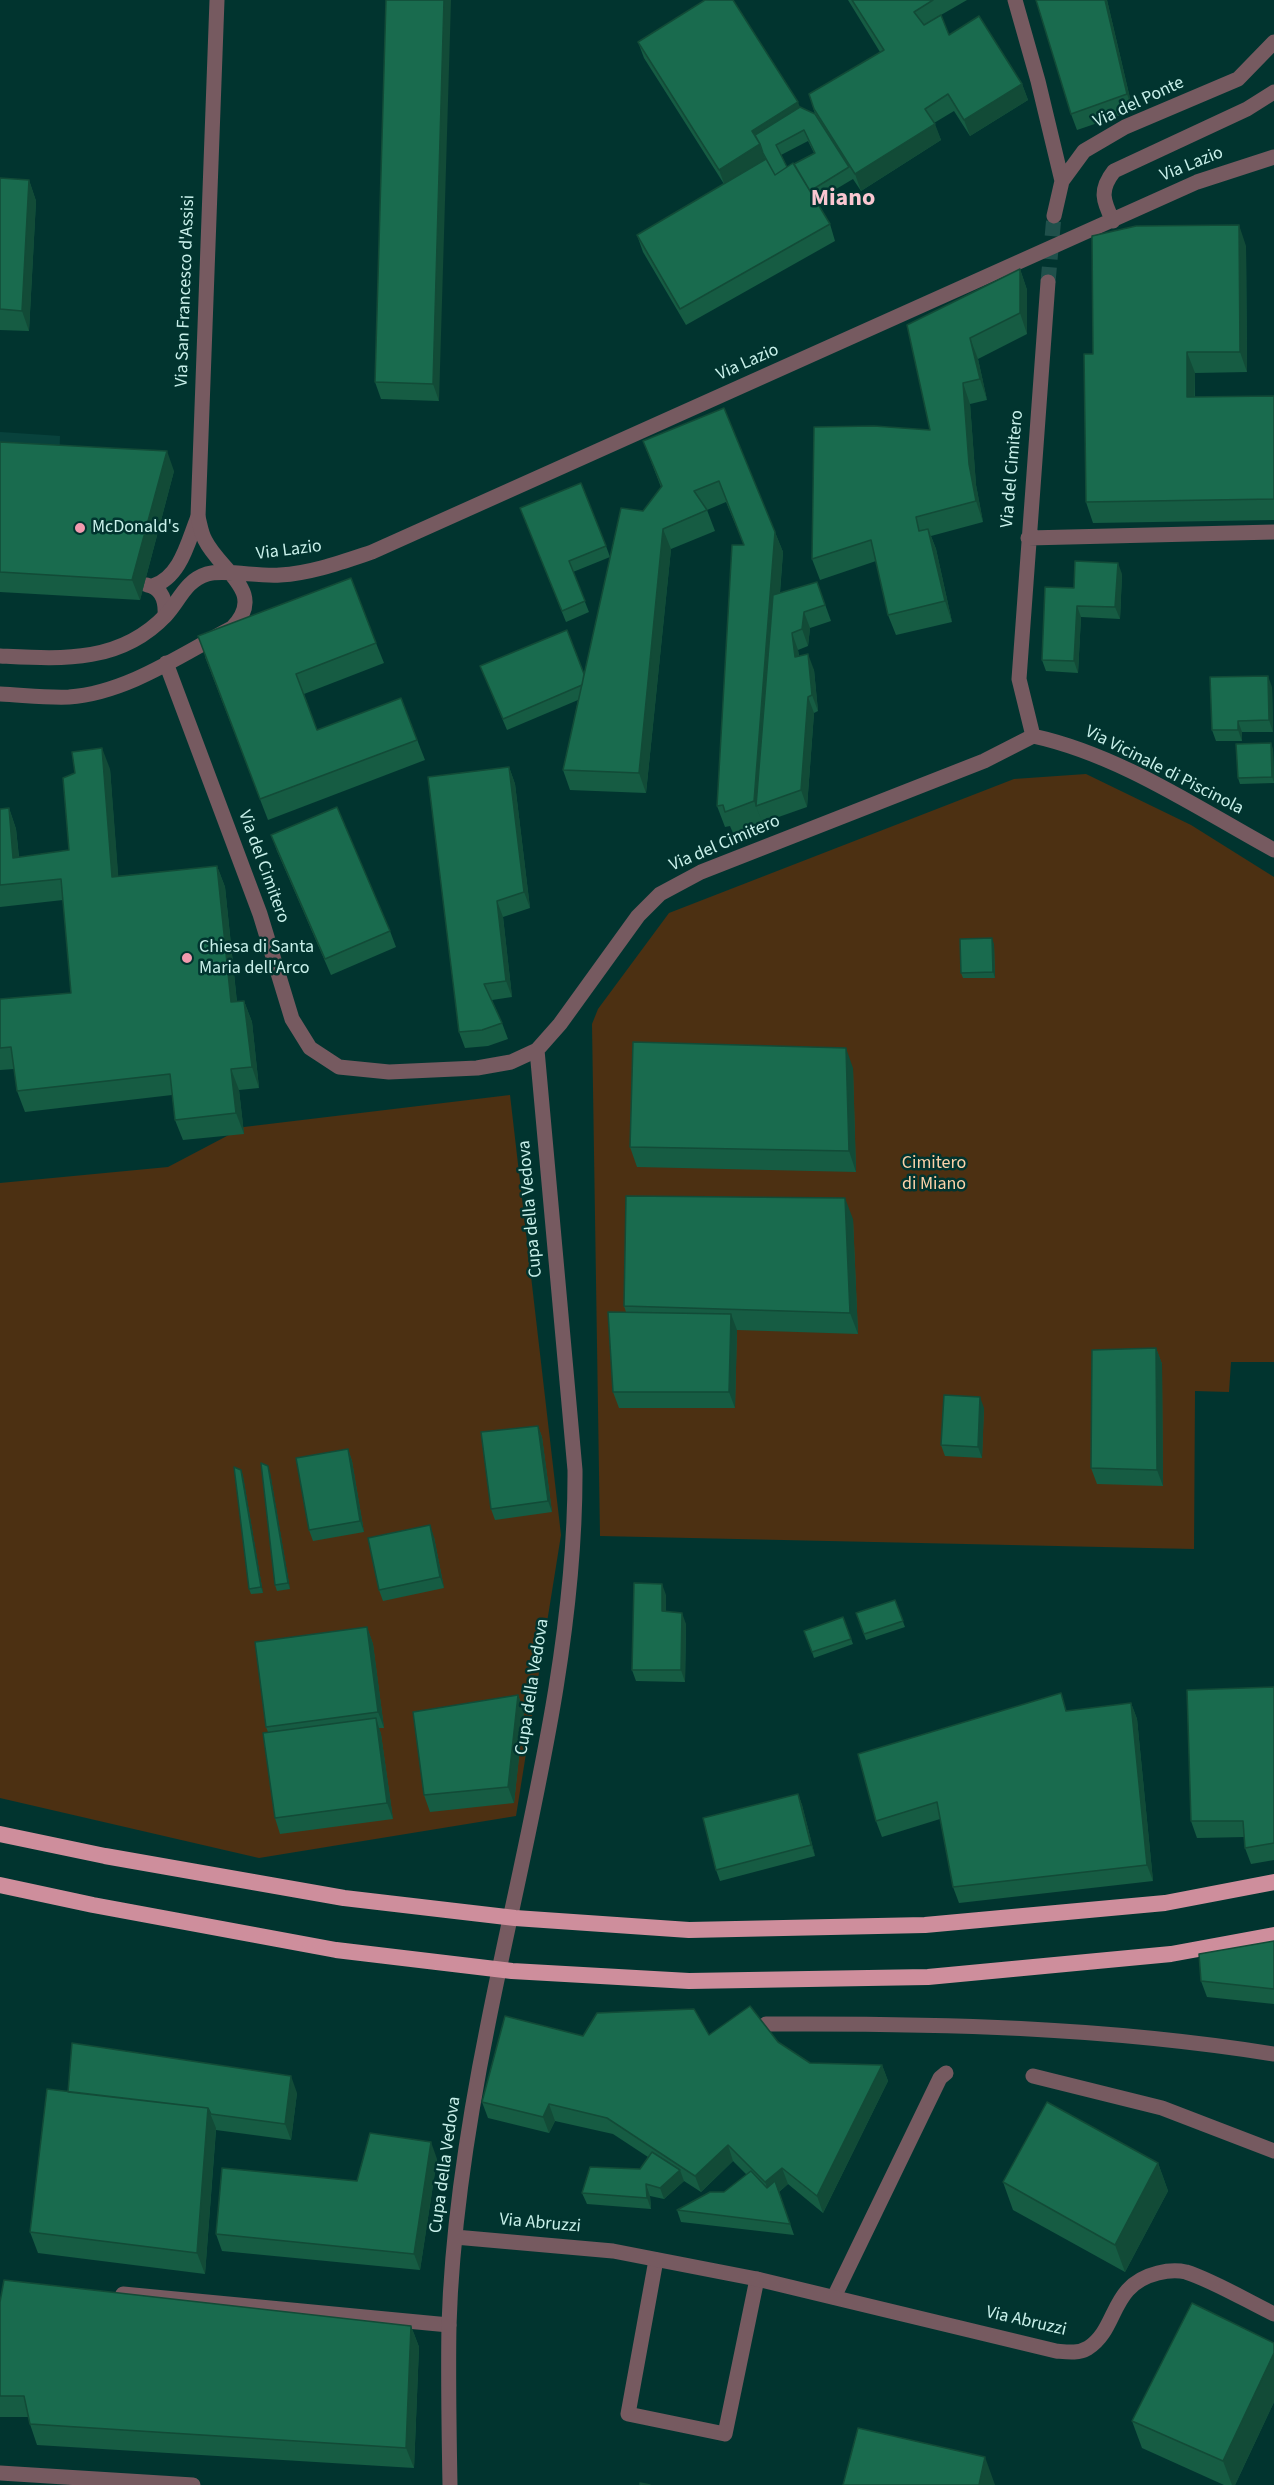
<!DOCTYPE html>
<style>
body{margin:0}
canvas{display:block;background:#01342f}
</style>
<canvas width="1274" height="2485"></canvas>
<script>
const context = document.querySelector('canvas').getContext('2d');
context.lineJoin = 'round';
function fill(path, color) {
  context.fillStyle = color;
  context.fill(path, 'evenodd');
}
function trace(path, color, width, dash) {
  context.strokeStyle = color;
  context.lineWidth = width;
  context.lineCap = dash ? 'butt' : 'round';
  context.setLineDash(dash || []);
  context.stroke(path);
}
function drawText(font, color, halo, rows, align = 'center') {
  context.font = font + ' "Source Sans 3",sans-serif';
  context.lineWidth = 5;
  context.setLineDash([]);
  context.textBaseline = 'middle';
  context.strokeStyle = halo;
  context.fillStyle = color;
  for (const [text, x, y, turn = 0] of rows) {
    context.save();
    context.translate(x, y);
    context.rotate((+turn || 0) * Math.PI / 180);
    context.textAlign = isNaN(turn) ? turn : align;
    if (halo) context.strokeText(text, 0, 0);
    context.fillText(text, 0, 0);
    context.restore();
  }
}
fill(new Path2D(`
 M0,432L60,436L59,465L0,462Z`), '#08423c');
fill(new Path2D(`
 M1086,774L1191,825L1274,877V1362H1231L1229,1392L1195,1391L1194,1549L600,1536L592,1024L598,1009L669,913L1014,779Z
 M510,1095L561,1535L516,1816L259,1858L0,1798V1183L168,1167L244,1127Z`), '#4c3012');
trace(new Path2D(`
 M1048,282L1054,216`), '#1f504b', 15, [15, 8]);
trace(new Path2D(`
 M147,585C163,588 166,602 165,616
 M153,586C181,577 188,541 198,517
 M766,2024C938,2023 1104,2027 1274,2054
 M1033,2076L1162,2108L1274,2151
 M656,2260L628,2414L725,2434L757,2279
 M123,2294L449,2325
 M834,2297L940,2078L946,2073`), '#765a60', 15);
trace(new Path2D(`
 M1015,0L1038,81L1062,181
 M1054,216L1062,181L1084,151L1125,127L1238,79L1274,42
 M1113,221C1103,201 1099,190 1114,171L1247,109L1274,92
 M1028,538L1274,532
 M0,656C60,659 120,664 166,615C180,600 185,581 207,574C223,569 261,577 280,575C312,573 342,562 372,552L1197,182L1274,157
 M166,663L260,914L292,1019L310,1048L339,1067L389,1072L477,1068L511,1062L537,1050L560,1024L638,916L660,894L701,872L984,761L1033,736L1019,679L1048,282
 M0,694C23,695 46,698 69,697C127,693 182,654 232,628C268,592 220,571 205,540C201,533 200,524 198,517L217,0
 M1033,736C1120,755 1197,808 1274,850
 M455,2237L613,2251L757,2279L1056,2351C1067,2352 1078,2354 1088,2348C1119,2328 1109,2285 1158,2273C1166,2271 1177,2270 1186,2272C1214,2281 1247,2301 1274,2314
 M0,2473L193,2485
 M450,2485C449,2432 448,2378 449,2325C452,2224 468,2123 488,2024C524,1842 576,1656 575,1470L537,1050`), '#765a60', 15);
trace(new Path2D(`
 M0,1834L105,1856L344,1898L515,1918L689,1930L925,1925L1165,1903L1274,1882
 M0,1885L93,1905L336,1950L512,1971L689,1981L928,1977L1171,1954L1274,1935`), '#ce8e9c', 16);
fill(new Path2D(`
 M386,0L439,401L381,399L375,382Z
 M848,0H967L934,19L949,35L1022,84L1028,100L970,136L954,111L934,123L941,140L861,191L853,179L816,201L830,224L835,241L686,325L643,252L637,235L724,184L644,58L638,42L815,114L809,94L880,52ZM808,141L814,153L787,167L781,155Z
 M1036,0H1107L1133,111L1077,130L1071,114Z
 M0,178L29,180L36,201L29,331L0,330Z
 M1246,246L1247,372L1195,373V397L1274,396V520L1093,523L1086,502L1093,354Z
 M1020,269L1027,290V334L978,359L987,400L970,404L976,485L983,522L931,536L936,549L952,622L896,635L888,615L876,561L820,580L812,559L930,430L907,325Z
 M724,408L783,552L780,593L817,582L831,621L810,628L808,646L798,650L799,656L814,670L818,711L814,713L807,807L733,833L730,826L725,827L717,806L744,545L726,502L707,510L715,531L671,549L646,793L570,790L563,770L578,700L507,730L480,666L584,674L610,557L573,572L589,612L566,622L520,508L606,546L610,557L661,487L643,441Z
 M0,442L174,471L140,600L0,592Z
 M1122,574L1120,619L1081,617L1078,673L1046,671L1042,660L1074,588Z
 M376,643L384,663L304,694L317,730L401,698L425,760L268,820L205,657Z
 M1272,687L1273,732H1242V741H1216L1212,730Z
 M1273,749L1274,783L1240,784L1238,778Z
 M509,767L515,784L530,908L503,917L512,997L492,1000L502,1023L508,1039L488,1046L465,1048L459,1032Z
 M110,769L118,876L217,866L225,887L237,1002L244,1001L252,1022L259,1088L239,1090L244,1134L183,1140L175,1120L172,1095L25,1112L17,1091L14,1069L0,1070V999L71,993L63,900L0,907V809L9,808L16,829L19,857L69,850Z
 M271,835L390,931L396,947L331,975L277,851Z
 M994,944L995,978H963L961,973Z
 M853,1068L856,1172L637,1167L630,1147Z
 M853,1219L858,1334L737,1330L735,1408H619L613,1392L626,1312L624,1306Z
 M1156,1348L1162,1364L1163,1486L1097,1484L1091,1468Z
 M984,1408L982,1458L945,1456L941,1445Z
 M538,1426L542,1437L552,1512L495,1520L491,1509Z
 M348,1449L352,1461L364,1532L313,1541L309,1530Z
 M241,1470L243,1476L263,1593L251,1594L249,1589Z
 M270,1472L290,1589L277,1591L275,1585Z
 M434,1537L444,1588L383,1601L379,1590Z
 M666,1595V1611L686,1624L685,1682L636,1681L632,1670Z
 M895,1600L905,1627L866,1640L856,1613Z
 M843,1617L853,1644L814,1658L812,1652Z
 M367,1627L373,1644L384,1728H379L381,1734L393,1819L280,1834L275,1818L268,1732L266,1727Z
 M1274,1687V1860L1251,1864L1245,1848L1244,1837L1197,1838L1191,1821Z
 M518,1695L524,1711L514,1803L430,1812L424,1795Z
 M1131,1703L1137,1719L1153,1881L959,1903L953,1887L940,1819L882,1837L876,1821L1067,1711Z
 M798,1794L802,1805L815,1856L720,1881L716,1870Z
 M1274,1941V2004L1207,1997L1201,1981Z
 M709,2035L778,2042L810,2063L882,2065L888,2081L823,2213L788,2184L779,2192L794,2235L681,2222L677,2210L724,2192L747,2175L733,2161L701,2192L684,2181L664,2199L650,2196L651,2209L587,2204L582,2193L640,2169L648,2157L613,2134L555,2121L549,2133L488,2118L482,2102L583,2036Z
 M68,2092L297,2093L291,2140L216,2130L205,2274L38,2253L30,2232Z
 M437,2159L420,2270L222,2251L216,2234L357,2181Z
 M1158,2163L1168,2191L1125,2272L1013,2210L1003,2182Z
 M0,2302L411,2326L419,2347L414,2468L37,2445L30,2424L28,2417H0Z
 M1274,2402L1235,2485H1224L1142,2448L1132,2421Z`), '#165c43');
fill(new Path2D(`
 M444,0H451L439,401L433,384Z
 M1105,0H1107L1133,111L1127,94Z
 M1022,84L1028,100L970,136L964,120Z
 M798,102L804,118L760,146L766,161L725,186L719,170L752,131Z
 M935,124L941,140L861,191L855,174Z
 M29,180L36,201L29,331L22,311Z
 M1239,225L1246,246L1247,372L1240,352Z
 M1020,269L1027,290V334L1020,313Z
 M970,338L978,359L987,400L980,379Z
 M1187,352L1195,373L1194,418L1187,397Z
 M963,383L970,404L976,485L983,522L976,501L969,464Z
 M167,451L174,471L140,600L132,580Z
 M663,529L671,549L646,793L639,773Z
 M928,529L936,549L952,622L945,601Z
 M775,532L783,552L763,803L756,806L762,822L754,801Z
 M1118,563L1122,574L1120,619L1115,607Z
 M1077,606L1081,617L1078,673L1074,661Z
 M804,612L810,628L808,646L802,629Z
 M792,633L798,650L801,674L795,657Z
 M808,654L814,670L818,711L812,695Z
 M1268,676L1272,687L1273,732L1269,720Z
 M808,697L814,713L807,807L801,790Z
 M1238,721L1242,732V741L1238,730Z
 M1271,743L1273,749L1274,782L1272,777Z
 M102,748L110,769L120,898L112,877Z
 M509,767L515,784L530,908L524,892Z
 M9,808L16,829L21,879L13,858Z
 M217,866L225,887L239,1023L231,1002Z
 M497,901L503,917L512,997L506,981Z
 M992,938L994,944L995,978L993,972Z
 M244,1001L252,1022L259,1088L252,1067Z
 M846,1048L853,1068L856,1172L849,1151Z
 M231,1069L239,1090L244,1134L236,1113Z
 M845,1198L853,1219L858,1334L850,1313Z
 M731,1314L737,1330L735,1408L729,1392Z
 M1156,1348L1162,1364L1163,1486L1157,1470Z
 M980,1397L984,1408L982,1458L978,1447Z
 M538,1426L542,1437L552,1512L548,1501Z
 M348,1449L352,1461L364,1532L360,1521Z
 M268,1466L270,1472L290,1589L288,1583Z
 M241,1470L243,1476L263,1593L261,1587Z
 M430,1525L434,1537L444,1588L440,1577Z
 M662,1584L666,1595V1622L662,1611Z
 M682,1613L686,1624L685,1682L681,1670Z
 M367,1627L373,1644L384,1728L378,1712Z
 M518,1695L524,1711L514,1803L508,1787Z
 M1131,1703L1137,1719L1153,1881L1147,1865Z
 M376,1718L381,1734L393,1819L387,1803Z
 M798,1794L802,1805L815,1856L811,1845Z
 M882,2065L888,2081L823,2213L817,2196Z
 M291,2076L297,2093L291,2140L285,2124Z
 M549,2104L555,2121L549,2133L543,2117Z
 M208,2108L216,2128L205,2274L197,2253Z
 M431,2142L437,2159L420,2270L414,2254Z
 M728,2145L733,2161L701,2192L695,2176Z
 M1158,2163L1168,2191L1125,2272L1115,2245Z
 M782,2168L788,2184L771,2199L765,2182Z
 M680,2170L684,2181L664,2199L660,2188Z
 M646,2184L650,2196L651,2209L647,2198Z
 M411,2326L419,2347L414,2468L406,2448Z
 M1274,2353V2402L1235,2485H1232L1223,2461Z
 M985,2457L995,2485H979Z`), '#124b37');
const building = new Path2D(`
 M386,0H444L433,384L375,382Z
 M705,0H733L798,102L752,131L760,144L719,170L638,42Z
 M852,0H933L914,12L924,25L941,15L949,35L979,16L1022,84L964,120L948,94L925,109L935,124L855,174L814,109L809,94L884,50Z
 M1036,0H1105L1127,94L1071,114Z
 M800,107L815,114L849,167L810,191L794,164L815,153L804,130L776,145L787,167L775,175L763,153L760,144L755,135Z
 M766,159L775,175L793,163L830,224L680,309L637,235Z
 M0,178L29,180L22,311L0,309Z
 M1239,225L1240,352H1187V397L1274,396V499L1086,502L1084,354H1093L1092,236L1136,226Z
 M1020,269V313L970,338L980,379L963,383L969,464L976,501L916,517L919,531L928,529L945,601L888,615L871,540L812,559L814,427L874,426L930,430L907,325Z
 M724,408L775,532L754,801L725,812L723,805L717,806L732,545H744L719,481L694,491L707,510L663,529L639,773L563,770L621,508L643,511L662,486L643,441Z
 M0,442L167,451L132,580L0,572Z
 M581,483L606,546L569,561L585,601L562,611L520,508Z
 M1075,561L1118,563L1115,607L1077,606L1074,661L1042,660L1045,587L1074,588Z
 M351,578L376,643L296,674L317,730L401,698L417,740L260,799L198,636Z
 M817,582L825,605L804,612L802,629L792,633L795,657L808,654L812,695L808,697L801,790L756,806L773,595Z
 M567,630L584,674L582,685L503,719L480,666Z
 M1268,676L1269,720L1238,721V730H1212L1210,677Z
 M1271,743L1272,777L1238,778L1236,744Z
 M102,748L112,877L217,866L231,1002L244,1001L252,1067L231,1069L236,1113L175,1120L170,1074L17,1091L11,1047L0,1048V999L71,993L61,879L0,885V809L9,808L13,858L69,850L63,778L75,773L72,752Z
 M509,767L524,892L497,901L506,981L484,984L502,1023L482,1030L459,1032L428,777Z
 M337,807L390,931L325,959L271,835Z
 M992,938L993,972L961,973L960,939Z
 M633,1042L846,1048L849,1151L630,1147Z
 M626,1196L845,1198L850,1313L624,1306Z
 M608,1312L731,1314L729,1392H613Z
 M1156,1348L1157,1470L1091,1468L1092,1350Z
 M944,1395L980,1397L978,1447L941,1445Z
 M538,1426L548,1501L491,1509L481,1432Z
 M348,1449L360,1521L309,1530L296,1458Z
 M261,1463L268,1466L288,1583L275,1585Z
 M234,1467L241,1470L261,1587L249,1589Z
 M430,1525L440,1577L379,1590L368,1538Z
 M634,1583L662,1584V1611L682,1613L681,1670H632Z
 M895,1600L903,1621L864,1634L856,1613Z
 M843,1617L851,1639L812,1652L804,1631Z
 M367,1627L378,1712L266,1727L255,1642Z
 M1274,1687V1843L1245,1848L1243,1821H1191L1187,1690Z
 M1061,1693L1066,1711L1131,1703L1147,1865L953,1887L937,1802L876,1821L858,1754Z
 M518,1695L508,1787L424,1795L413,1712Z
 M376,1718L387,1803L275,1818L263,1733Z
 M798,1794L811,1845L716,1870L703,1818Z
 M1274,1941V1989L1201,1981L1199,1954Z
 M750,2006L778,2042L810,2063L882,2065L817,2196L782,2168L765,2182L728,2145L695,2176L607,2118L549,2104L543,2117L482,2102L505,2016L583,2036L597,2013L694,2009L709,2035Z
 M72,2043L291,2076L285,2124L211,2114L208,2108L68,2092Z
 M47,2089L208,2108L197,2253L30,2232Z
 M1047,2102L1158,2163L1115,2245L1003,2182Z
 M370,2133L431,2142L414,2254L216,2234L222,2168L357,2181Z
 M652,2152L680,2170L660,2188L646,2184L647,2198L582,2193L590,2167L640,2169Z
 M751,2171L767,2188L775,2181L790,2224L677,2210L710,2192H724Z
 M4,2280L411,2326L406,2448L30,2424L24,2396H0V2302Z
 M1192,2303L1274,2343V2353L1223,2461L1132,2421Z
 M858,2428L985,2457L979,2485H843Z
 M640,2483L650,2485H640Z`);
fill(building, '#196b4e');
trace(building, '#124b37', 1.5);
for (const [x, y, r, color] of [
 [80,528,6,"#f29aae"],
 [187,958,6,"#f29aae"]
]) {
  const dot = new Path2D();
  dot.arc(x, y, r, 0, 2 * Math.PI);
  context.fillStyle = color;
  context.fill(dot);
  trace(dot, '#01342f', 2);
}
drawText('18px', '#c8f0ea', '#01342f', [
 ["Via del Ponte",1139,103,-25],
 ["Via Lazio",1192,165,-22],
 ["Via San Francesco d'Assisi",186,291,-88],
 ["Via Lazio",748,363,-24],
 ["Via del Cimitero",1013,469,-85],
 ["Via Lazio",289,551,-7],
 ["Via Vicinale di Piscinola",1164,771,27],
 ["Via del Cimitero",725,844,-23],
 ["Via del Cimitero",263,867,70],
 ["Cupa della Vedova",531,1209,-95],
 ["Cupa della Vedova",533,1687,-81],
 ["Cupa della Vedova",446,2165,-82],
 ["Via Abruzzi",540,2224,5],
 ["Via Abruzzi",1026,2322,13]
]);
drawText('18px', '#c8f0ea', '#01342f', [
 ["McDonald's",92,528],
 ["Chiesa di Santa",199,948],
 ["Maria dell'Arco",199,969]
], 'left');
drawText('18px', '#fcd1a8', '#01342f', [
 ["Cimitero",934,1164],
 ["di Miano",934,1185]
]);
drawText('bold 24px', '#fac7d1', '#01342f', [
 ["Miano",843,200]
]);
</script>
